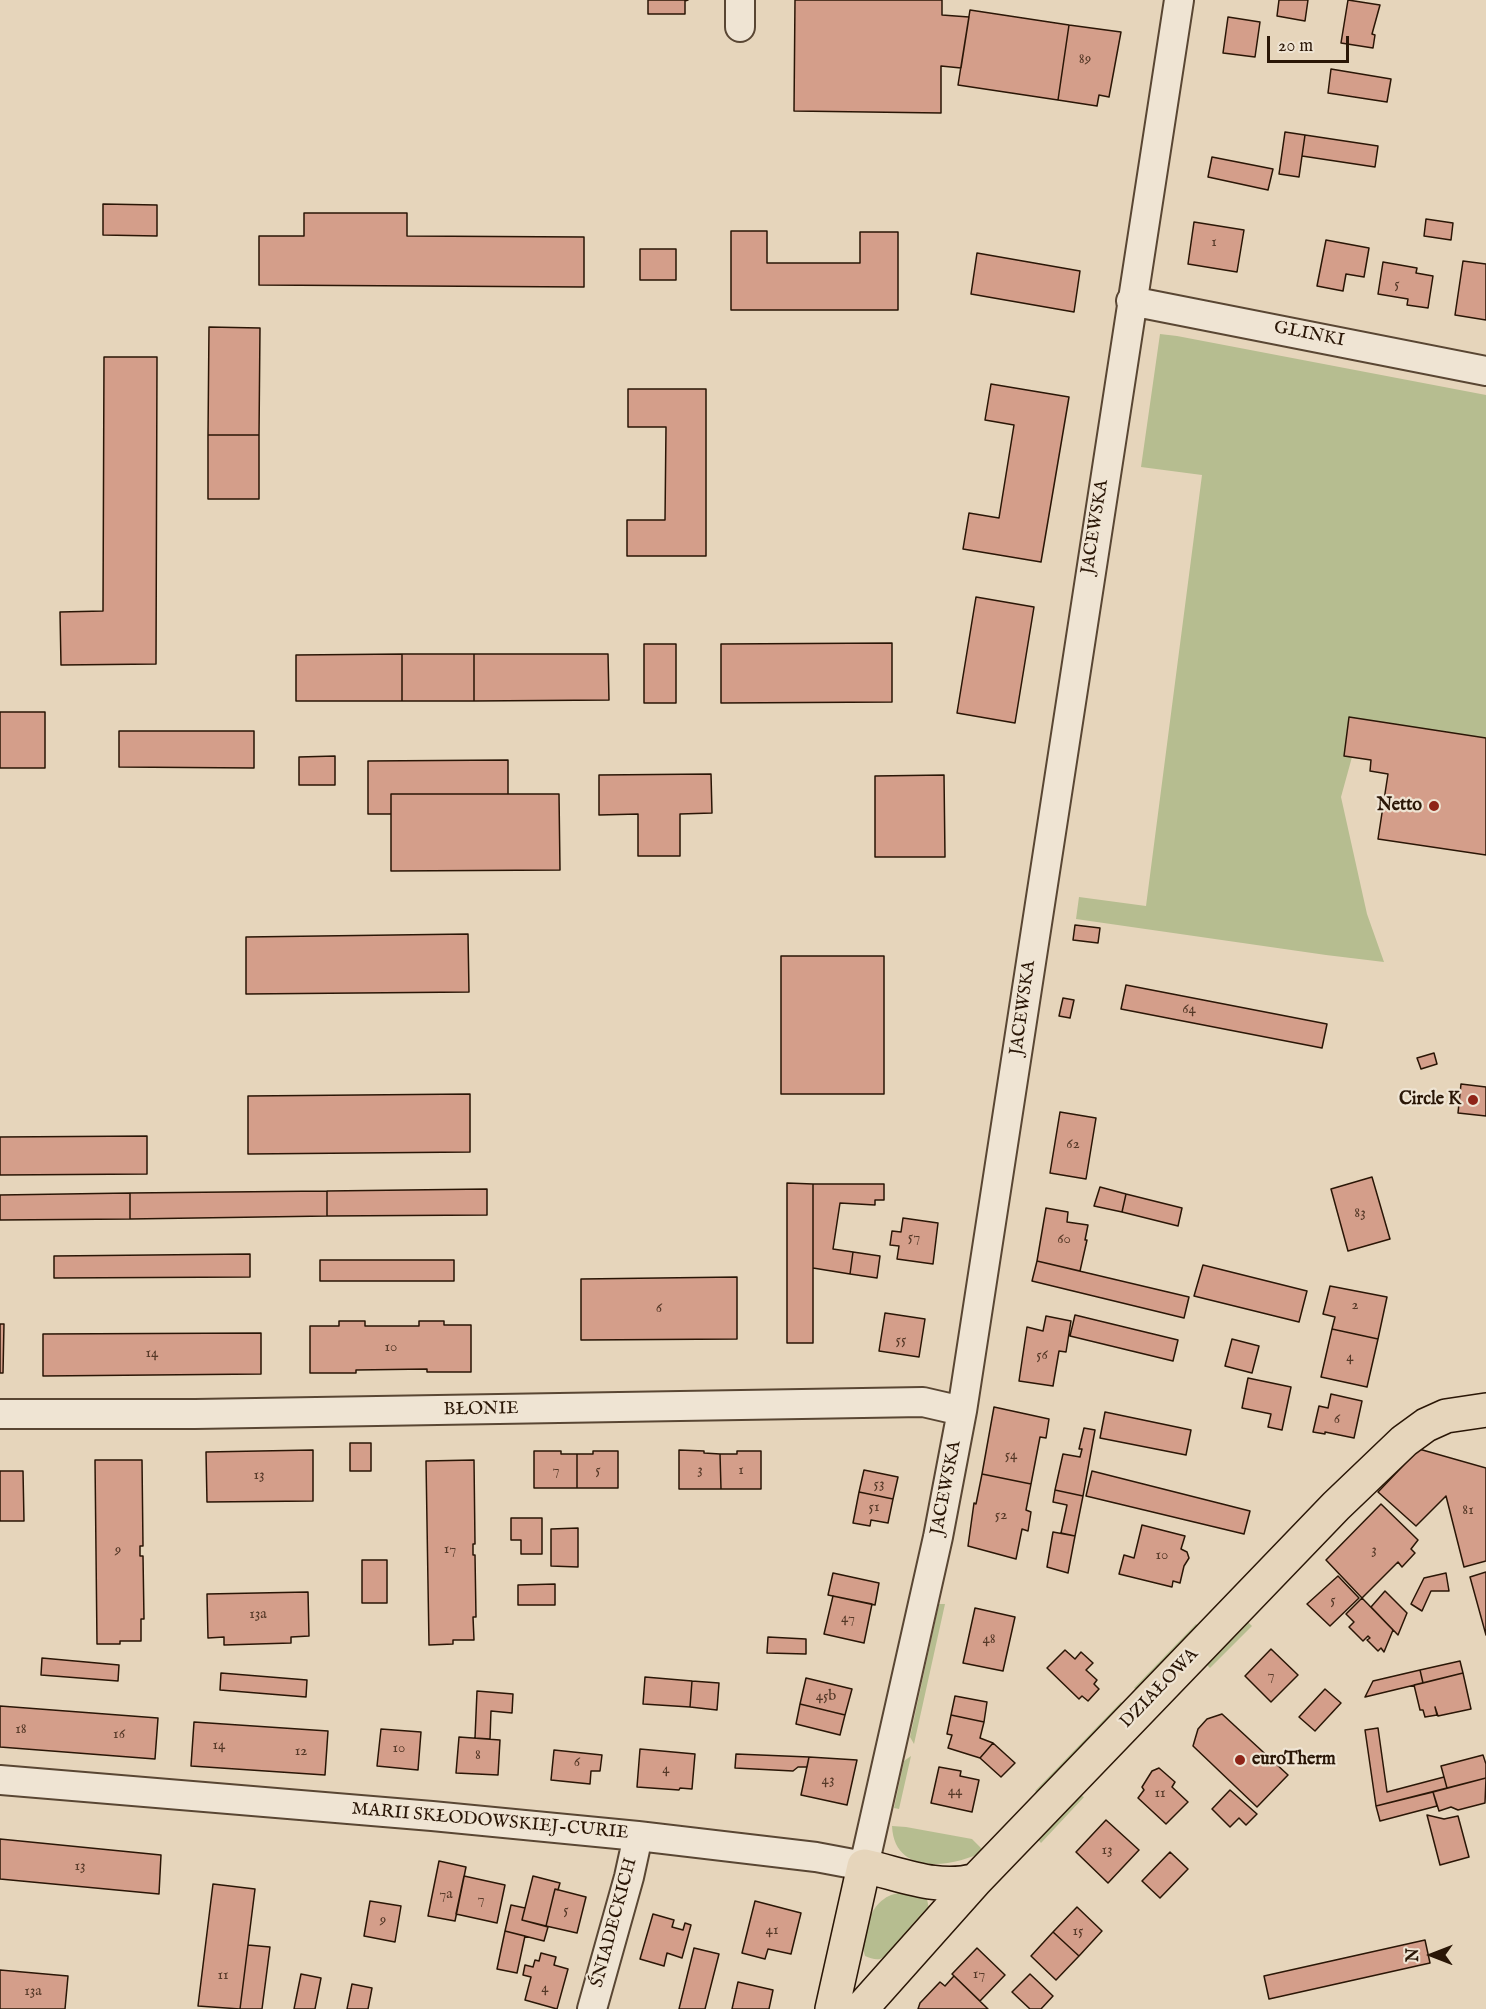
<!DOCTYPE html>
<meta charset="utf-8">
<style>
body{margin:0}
#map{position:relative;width:1486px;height:2009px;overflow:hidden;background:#e6d5bb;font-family:"IM FELL English",serif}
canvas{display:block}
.north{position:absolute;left:1402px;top:1925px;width:60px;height:60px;-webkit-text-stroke:4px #efe4d3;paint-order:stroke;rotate:270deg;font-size:16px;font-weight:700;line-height:24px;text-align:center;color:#2a1606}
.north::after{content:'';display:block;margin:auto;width:21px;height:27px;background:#2a1606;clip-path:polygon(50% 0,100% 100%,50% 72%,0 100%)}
.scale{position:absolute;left:1267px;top:36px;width:82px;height:27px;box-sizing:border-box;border:3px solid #2a1606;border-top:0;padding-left:8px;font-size:18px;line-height:21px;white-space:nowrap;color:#2a1606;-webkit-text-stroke:4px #efe4d3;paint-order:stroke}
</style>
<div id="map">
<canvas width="1486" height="2009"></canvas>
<div class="north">N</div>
<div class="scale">20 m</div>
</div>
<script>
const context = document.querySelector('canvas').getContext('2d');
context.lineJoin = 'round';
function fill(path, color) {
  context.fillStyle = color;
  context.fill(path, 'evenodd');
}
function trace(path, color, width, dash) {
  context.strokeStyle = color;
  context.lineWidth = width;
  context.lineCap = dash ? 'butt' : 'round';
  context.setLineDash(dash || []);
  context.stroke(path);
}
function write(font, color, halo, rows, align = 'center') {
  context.font = font + ' "IM FELL English",serif';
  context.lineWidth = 4.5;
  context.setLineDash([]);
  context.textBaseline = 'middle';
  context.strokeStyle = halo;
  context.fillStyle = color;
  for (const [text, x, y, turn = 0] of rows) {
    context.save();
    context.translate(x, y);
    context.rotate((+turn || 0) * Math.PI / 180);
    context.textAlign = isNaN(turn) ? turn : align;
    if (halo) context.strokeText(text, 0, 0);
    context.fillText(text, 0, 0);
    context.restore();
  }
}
fill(new Path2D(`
 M 1160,334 L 1177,336 L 1486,395 L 1486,738 L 1349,718 L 1344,756 L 1352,757 L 1341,797 L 1367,914 L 1384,962 L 1326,955 L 1076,919 L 1079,897 L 1146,906 L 1202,475 L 1141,467 Z
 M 939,1604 L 945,1604 L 914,1744 L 910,1737 Z
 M 1247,1621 L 1252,1626 L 1210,1668 L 1205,1663 Z
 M 1196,1624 L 1201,1629 L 1140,1693 L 1134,1688 Z
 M 1121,1702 L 1126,1707 L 1040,1795 L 1035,1791 Z
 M 911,1756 L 899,1809 L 894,1808 L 904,1761 Z
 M 1078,1794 L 1084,1797 L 1041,1843 L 1036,1837 Z
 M 892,1826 L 906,1827 L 972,1839 L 984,1851 C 953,1868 894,1876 892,1826 Z
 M 907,1892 L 927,1899 L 929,1909 C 918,1921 892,1954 880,1959 C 875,1960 870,1958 865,1956 C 860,1940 869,1908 884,1899 C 890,1894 899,1893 907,1892 Z`), '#b6bd90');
const building = new Path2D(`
 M 648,0 L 688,0 L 685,1 L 685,14 L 648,14 Z
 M 795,0 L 942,0 L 942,15 L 969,17 L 961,68 L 941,66 L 941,113 L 794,111 Z
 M 1279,0 L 1308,0 L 1305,21 L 1277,16 Z
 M 1348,0 L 1380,5 L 1372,34 L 1375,35 L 1373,48 L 1341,43 Z
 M 970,10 L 1069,25 L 1058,100 L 958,85 Z
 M 1228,17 L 1260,22 L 1255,57 L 1223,53 Z
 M 1069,25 L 1121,32 L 1109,97 L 1099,95 L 1097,106 L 1058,100 Z
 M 1331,69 L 1391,79 L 1387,102 L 1328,93 Z
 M 1285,132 L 1305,135 L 1299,177 L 1279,174 Z
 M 1305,135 L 1378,146 L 1375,167 L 1302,156 Z
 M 1212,157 L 1273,169 L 1268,190 L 1208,177 Z
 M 103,204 L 157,205 L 157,236 L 103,235 Z
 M 304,213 L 407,213 L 407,236 L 584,237 L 584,287 L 259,285 L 259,236 L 304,236 Z
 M 1426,219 L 1453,223 L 1451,240 L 1424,236 Z
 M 1194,222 L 1244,230 L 1237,272 L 1188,264 Z
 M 731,231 L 767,231 L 767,263 L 860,263 L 860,232 L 898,232 L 898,310 L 731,310 Z
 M 1326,240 L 1369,248 L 1364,277 L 1346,274 L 1343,291 L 1317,286 Z
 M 640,249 L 676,249 L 676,280 L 640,280 Z
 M 977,253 L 1080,271 L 1074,312 L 971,294 Z
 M 1463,261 L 1486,264 L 1486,320 L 1455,315 Z
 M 1383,262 L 1417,268 L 1416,273 L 1433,276 L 1428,308 L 1407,305 L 1408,299 L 1378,294 Z
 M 209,327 L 260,328 L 259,435 L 208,435 Z
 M 104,357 L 157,357 L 156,664 L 61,665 L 60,612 L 103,611 Z
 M 991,384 L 1069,397 L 1041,562 L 963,549 L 969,513 L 999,518 L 1014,425 L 985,420 Z
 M 628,389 L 706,389 L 706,556 L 627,556 L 627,520 L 665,520 L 666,427 L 628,427 Z
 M 208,435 L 259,435 L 259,499 L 208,499 Z
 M 976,597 L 1034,607 L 1015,723 L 957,713 Z
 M 892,643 L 892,702 L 721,703 L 721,644 Z
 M 644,644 L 676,644 L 676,703 L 644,703 Z
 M 402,654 L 474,654 L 474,701 L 402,701 Z
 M 402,654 L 402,701 L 296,701 L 296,655 Z
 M 474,654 L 608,654 L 609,700 L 474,701 Z
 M 0,712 L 45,712 L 45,768 L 0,768 Z
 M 1349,717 L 1486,738 L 1486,855 L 1378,839 L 1388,774 L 1370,771 L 1371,760 L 1344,756 Z
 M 119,731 L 254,731 L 254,768 L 119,767 Z
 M 335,756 L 335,785 L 299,785 L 299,757 Z
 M 508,760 L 508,794 L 391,794 L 391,814 L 368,814 L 368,761 Z
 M 711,774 L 712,813 L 680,814 L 680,856 L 638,856 L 638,814 L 599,815 L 599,775 Z
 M 944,775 L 945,857 L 875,857 L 875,776 Z
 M 391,794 L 559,794 L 560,870 L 391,871 Z
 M 1075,925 L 1100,928 L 1098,943 L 1073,940 Z
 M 468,934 L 469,992 L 246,994 L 246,937 Z
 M 781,956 L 884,956 L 884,1094 L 781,1094 Z
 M 1126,985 L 1327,1024 L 1322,1048 L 1121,1009 Z
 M 1063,998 L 1074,1000 L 1070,1018 L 1059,1016 Z
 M 1434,1053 L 1437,1064 L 1421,1069 L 1417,1058 Z
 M 1461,1084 L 1486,1087 L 1486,1116 L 1458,1113 Z
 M 470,1094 L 470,1152 L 248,1154 L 248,1096 Z
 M 1060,1112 L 1096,1118 L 1086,1179 L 1050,1173 Z
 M 147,1136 L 147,1174 L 0,1175 L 0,1137 Z
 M 1372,1177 L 1390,1239 L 1348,1251 L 1331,1189 Z
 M 787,1183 L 813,1184 L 813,1343 L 787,1343 Z
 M 813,1184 L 884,1184 L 884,1200 L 875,1200 L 875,1205 L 840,1203 L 833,1249 L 853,1252 L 850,1274 L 813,1268 Z
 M 1100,1187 L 1126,1194 L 1122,1212 L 1094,1206 Z
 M 487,1189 L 487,1215 L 327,1216 L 327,1191 Z
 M 327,1191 L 327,1216 L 130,1219 L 130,1193 Z
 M 130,1193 L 130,1219 L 0,1220 L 0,1195 Z
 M 1126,1194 L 1182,1208 L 1178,1226 L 1122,1212 Z
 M 1046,1208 L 1068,1212 L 1067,1222 L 1088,1225 L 1085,1240 L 1087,1240 L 1080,1271 L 1037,1261 Z
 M 903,1218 L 938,1223 L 933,1264 L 897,1259 L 899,1246 L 890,1245 L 892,1231 L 901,1232 Z
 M 853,1252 L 880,1256 L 877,1278 L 850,1274 Z
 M 250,1254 L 250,1277 L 54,1278 L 54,1256 Z
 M 320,1260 L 454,1260 L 454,1281 L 320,1281 Z
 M 1037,1261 L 1189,1297 L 1184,1318 L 1032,1281 Z
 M 1203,1265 L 1307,1291 L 1299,1322 L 1194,1296 Z
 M 737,1277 L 737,1339 L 581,1340 L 581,1279 Z
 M 1330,1286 L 1387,1297 L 1378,1339 L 1332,1329 L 1335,1317 L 1323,1314 Z
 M 885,1313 L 925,1319 L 919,1357 L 879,1351 Z
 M 1075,1315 L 1178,1340 L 1173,1361 L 1070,1336 Z
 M 1046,1316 L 1071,1321 L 1066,1352 L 1059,1351 L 1053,1386 L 1019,1381 L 1027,1327 L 1043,1331 Z
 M 339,1321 L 365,1321 L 365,1326 L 419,1326 L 419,1321 L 444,1321 L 444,1325 L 471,1325 L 471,1372 L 427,1372 L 427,1369 L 356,1370 L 356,1373 L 310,1373 L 310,1326 L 339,1326 Z
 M 0,1324 L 4,1324 L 3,1373 L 0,1373 Z
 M 1332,1329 L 1378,1339 L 1367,1387 L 1321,1377 Z
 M 261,1333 L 261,1374 L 43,1376 L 43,1334 Z
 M 1232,1339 L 1259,1346 L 1252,1373 L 1225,1366 Z
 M 1248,1378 L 1291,1387 L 1282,1430 L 1268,1427 L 1271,1414 L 1242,1408 Z
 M 1331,1394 L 1362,1401 L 1354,1438 L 1325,1432 L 1325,1434 L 1313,1432 L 1319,1406 L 1328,1408 Z
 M 994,1407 L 1049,1419 L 1046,1438 L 1040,1437 L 1031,1484 L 982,1474 Z
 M 1105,1412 L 1191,1430 L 1186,1455 L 1100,1438 Z
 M 1084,1428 L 1095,1430 L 1083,1496 L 1055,1490 L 1063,1454 L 1080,1457 L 1082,1449 L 1079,1449 Z
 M 350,1443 L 371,1443 L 371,1471 L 350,1471 Z
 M 1419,1449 L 1486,1468 L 1486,1561 L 1464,1567 L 1446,1496 L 1416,1526 L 1378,1492 Z
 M 313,1450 L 313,1501 L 207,1502 L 206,1452 Z
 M 679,1450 L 704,1451 L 704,1453 L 720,1454 L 721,1489 L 679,1489 Z
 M 534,1451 L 561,1451 L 561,1454 L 577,1454 L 577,1488 L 534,1488 Z
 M 593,1451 L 618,1451 L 618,1488 L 577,1488 L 577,1454 L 593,1454 Z
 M 737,1451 L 761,1451 L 761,1489 L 721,1489 L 720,1454 L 737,1454 Z
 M 95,1460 L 142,1460 L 143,1546 L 140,1546 L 140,1556 L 143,1556 L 144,1619 L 141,1619 L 141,1641 L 120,1641 L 120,1644 L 97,1644 Z
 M 474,1460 L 475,1544 L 473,1544 L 473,1555 L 475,1555 L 476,1617 L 473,1617 L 474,1640 L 453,1640 L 453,1644 L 429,1645 L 426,1461 Z
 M 864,1470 L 898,1477 L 893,1499 L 859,1492 Z
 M 0,1471 L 23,1471 L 24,1521 L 0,1521 Z
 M 1092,1471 L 1250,1511 L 1244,1534 L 1086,1496 Z
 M 982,1474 L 1031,1484 L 1026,1510 L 1031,1512 L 1028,1531 L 1022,1529 L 1016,1559 L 968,1546 L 974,1503 L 976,1504 Z
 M 1055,1490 L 1083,1496 L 1075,1536 L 1061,1533 L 1067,1505 L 1053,1502 Z
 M 859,1492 L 893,1499 L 888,1523 L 871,1520 L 870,1526 L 853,1523 Z
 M 1381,1504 L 1418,1540 L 1411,1549 L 1415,1553 L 1402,1567 L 1398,1562 L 1362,1598 L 1326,1560 Z
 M 511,1518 L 542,1518 L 542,1554 L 521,1554 L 521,1540 L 511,1540 Z
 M 1142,1525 L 1185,1536 L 1181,1549 L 1187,1552 L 1189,1558 L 1184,1566 L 1180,1583 L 1173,1581 L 1172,1587 L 1119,1574 L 1124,1555 L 1134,1558 Z
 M 578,1528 L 578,1567 L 551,1566 L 551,1529 Z
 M 1053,1532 L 1075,1536 L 1068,1573 L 1047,1567 Z
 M 362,1560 L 387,1560 L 387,1603 L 362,1603 Z
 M 1486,1572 L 1486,1635 L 1470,1577 Z
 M 833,1573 L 879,1583 L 875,1605 L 828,1595 Z
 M 1446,1573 L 1449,1591 L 1431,1591 L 1422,1611 L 1411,1604 L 1424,1578 Z
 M 1338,1576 L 1359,1598 L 1330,1626 L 1307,1604 Z
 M 555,1584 L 555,1605 L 518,1605 L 518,1585 Z
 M 1385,1591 L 1407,1613 L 1398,1635 L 1371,1607 Z
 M 308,1592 L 309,1636 L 291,1637 L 291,1643 L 224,1645 L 224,1637 L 208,1638 L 207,1594 Z
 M 833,1596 L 872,1604 L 864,1643 L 824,1634 Z
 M 1362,1598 L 1393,1630 L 1384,1652 L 1381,1648 L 1378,1651 L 1367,1640 L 1370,1638 L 1368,1636 L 1363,1641 L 1349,1627 L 1354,1622 L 1346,1614 Z
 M 975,1608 L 1015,1617 L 1003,1671 L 963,1663 Z
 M 768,1637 L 806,1639 L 806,1654 L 767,1653 Z
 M 1271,1649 L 1298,1675 L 1271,1702 L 1245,1676 Z
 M 1065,1650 L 1075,1659 L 1081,1652 L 1093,1663 L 1086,1670 L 1097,1680 L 1094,1684 L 1099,1689 L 1088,1701 L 1082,1696 L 1079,1699 L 1047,1668 Z
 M 42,1658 L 119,1665 L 118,1681 L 41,1675 Z
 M 1460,1661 L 1463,1673 L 1423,1683 L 1420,1670 Z
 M 1420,1670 L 1423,1683 L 1365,1697 L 1373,1681 Z
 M 221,1673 L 307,1680 L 306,1697 L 220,1690 Z
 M 1463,1673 L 1471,1709 L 1438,1716 L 1435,1707 L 1437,1715 L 1425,1717 L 1423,1710 L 1420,1710 L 1414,1685 Z
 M 645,1677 L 692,1681 L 690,1707 L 643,1704 Z
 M 806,1678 L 852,1689 L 845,1715 L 800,1704 Z
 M 692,1681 L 719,1683 L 717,1710 L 690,1707 Z
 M 1325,1689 L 1341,1703 L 1315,1731 L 1299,1717 Z
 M 477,1691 L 513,1694 L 512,1713 L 491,1711 L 490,1739 L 475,1738 Z
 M 955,1696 L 987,1702 L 984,1722 L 951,1715 Z
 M 800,1704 L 845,1715 L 840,1735 L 796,1724 Z
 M 0,1706 L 158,1718 L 155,1759 L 0,1747 Z
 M 1222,1714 L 1288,1775 L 1257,1807 L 1193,1746 L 1198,1729 L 1207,1719 Z
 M 951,1715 L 984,1722 L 980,1738 L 993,1743 L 980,1758 L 948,1748 L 952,1735 L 947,1734 Z
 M 194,1722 L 328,1731 L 325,1775 L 191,1766 Z
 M 1378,1728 L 1387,1792 L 1444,1777 L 1447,1788 L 1376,1806 L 1365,1730 Z
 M 381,1729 L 421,1732 L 418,1770 L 377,1766 Z
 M 459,1737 L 500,1740 L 498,1775 L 456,1773 Z
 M 993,1743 L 1015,1763 L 1001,1777 L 980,1758 Z
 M 640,1749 L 695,1754 L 692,1789 L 680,1788 L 679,1790 L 637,1787 Z
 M 554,1750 L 602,1755 L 600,1771 L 591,1771 L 590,1784 L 551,1780 Z
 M 736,1754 L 809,1757 L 807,1767 L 798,1767 L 793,1771 L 735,1768 Z
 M 1483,1755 L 1486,1764 L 1486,1778 L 1447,1788 L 1441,1766 Z
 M 809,1757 L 857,1760 L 847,1805 L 801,1795 Z
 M 939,1767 L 961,1771 L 960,1776 L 979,1780 L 972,1812 L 931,1803 Z
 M 1159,1768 L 1175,1782 L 1172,1787 L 1188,1802 L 1166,1824 L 1138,1798 L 1144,1790 L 1142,1787 L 1152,1771 Z
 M 1486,1778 L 1485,1803 L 1458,1810 L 1451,1807 L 1439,1811 L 1433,1792 Z
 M 1230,1790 L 1257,1814 L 1246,1825 L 1239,1818 L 1230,1827 L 1212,1809 Z
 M 1433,1792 L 1437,1806 L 1380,1821 L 1376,1806 Z
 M 1427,1815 L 1444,1819 L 1458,1816 L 1469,1857 L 1440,1865 Z
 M 1106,1820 L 1139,1850 L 1108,1883 L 1076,1852 Z
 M 0,1839 L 161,1855 L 159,1894 L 0,1879 Z
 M 1170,1852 L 1188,1869 L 1160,1898 L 1142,1881 Z
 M 439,1861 L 466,1867 L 455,1921 L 428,1916 Z
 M 464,1876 L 505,1885 L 497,1923 L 456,1914 Z
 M 533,1876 L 560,1883 L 558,1890 L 555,1889 L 546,1926 L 522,1920 Z
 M 213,1884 L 255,1889 L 240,2009 L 198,2006 Z
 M 555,1889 L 586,1897 L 577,1933 L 546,1926 Z
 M 370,1901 L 401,1906 L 395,1942 L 364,1936 Z
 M 755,1901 L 801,1913 L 791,1954 L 768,1949 L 765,1959 L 742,1953 Z
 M 511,1905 L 525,1908 L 522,1920 L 548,1927 L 544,1941 L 505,1931 Z
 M 1077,1907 L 1102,1931 L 1079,1956 L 1053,1932 Z
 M 653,1914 L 674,1920 L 672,1927 L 683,1930 L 685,1923 L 691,1925 L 682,1958 L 667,1953 L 664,1966 L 640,1959 Z
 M 505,1931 L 525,1936 L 517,1973 L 497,1969 Z
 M 1053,1932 L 1079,1956 L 1056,1980 L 1031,1956 Z
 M 1425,1940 L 1430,1963 L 1269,1999 L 1264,1976 Z
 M 248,1945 L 270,1947 L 262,2009 L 240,2009 Z
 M 694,1948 L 719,1954 L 705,2009 L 679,2009 Z
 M 977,1948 L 1005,1975 L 980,2001 L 952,1974 Z
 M 541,1953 L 556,1957 L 554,1965 L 568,1969 L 557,2009 L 525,2000 L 531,1977 L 523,1975 L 525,1965 L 533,1967 L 535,1960 L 539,1961 Z
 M 0,1970 L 68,1976 L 65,2009 L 0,2009 Z
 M 301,1974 L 321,1978 L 315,2009 L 294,2009 Z
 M 1030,1974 L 1053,1996 L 1041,2009 L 1030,2009 L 1012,1992 Z
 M 954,1976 L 988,2009 L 918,2009 L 920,2003 L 940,1982 L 945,1986 Z
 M 738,1982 L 773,1990 L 769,2009 L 732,2009 Z
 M 352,1984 L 372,1988 L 368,2009 L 347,2009 Z`);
fill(building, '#d49e8a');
trace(building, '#2a1606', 1.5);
const minor = new Path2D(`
 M 740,27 L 740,0
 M 1131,301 L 1486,371
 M 0,1414 L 195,1414 L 923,1402 L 962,1411
 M 0,1780 L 432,1816 L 638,1836 L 816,1857 L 864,1866 L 938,1537 L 962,1411 L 1179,0
 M 592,2009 L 629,1877 L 638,1836`);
const major = new Path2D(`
 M 832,2009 L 864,1866 C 901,1874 938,1891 976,1880
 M 861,2009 L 976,1880 L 1336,1506 L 1404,1441 L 1426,1425 L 1446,1416 L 1486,1410`);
trace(minor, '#594633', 32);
trace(major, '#2a1606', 36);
trace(minor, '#efe4d3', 28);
trace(major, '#e6d5bb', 33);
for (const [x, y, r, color] of [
 [1434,806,6,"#8f2418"],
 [1473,1100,6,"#8f2418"],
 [1240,1760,6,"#8f2418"]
]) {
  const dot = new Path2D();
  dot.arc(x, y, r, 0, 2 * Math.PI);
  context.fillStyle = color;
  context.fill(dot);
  trace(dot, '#efe4d3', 2);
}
write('15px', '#543827', null, [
 ["89",1085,60],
 ["1",1214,243],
 ["5",1397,285],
 ["64",1189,1010],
 ["62",1073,1145],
 ["83",1360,1214],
 ["57",914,1238],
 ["60",1064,1240],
 ["2",1355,1306],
 ["6",659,1309],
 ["55",901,1341],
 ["10",391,1348],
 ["14",152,1354],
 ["56",1042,1356],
 ["4",1350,1358],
 ["6",1337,1420],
 ["54",1011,1456],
 ["7",556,1471],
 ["5",598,1471],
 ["3",700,1471],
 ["1",741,1471],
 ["13",259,1476],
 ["53",879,1485],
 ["51",874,1508],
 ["81",1468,1511],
 ["52",1001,1516],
 ["17",450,1550],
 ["9",118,1551],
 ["3",1374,1551],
 ["10",1162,1556],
 ["5",1333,1601],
 ["13a",258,1615],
 ["47",848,1619],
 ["48",989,1640],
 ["7",1271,1676],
 ["45b",826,1697],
 ["18",21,1730],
 ["16",119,1735],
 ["14",219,1746],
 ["10",399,1749],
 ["12",301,1752],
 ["8",478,1756],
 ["6",577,1763],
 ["4",666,1770],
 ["43",828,1781],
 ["44",955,1792],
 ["11",1160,1794],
 ["13",1107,1851],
 ["13",80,1867],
 ["7a",446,1895],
 ["7",481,1900],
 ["5",566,1911],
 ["9",383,1921],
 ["41",772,1931],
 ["15",1078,1932],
 ["17",979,1975],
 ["11",223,1976],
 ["4",545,1989],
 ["13a",33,1992]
]);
write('18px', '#2a1606', '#efe4d3', [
 ["GLINKI",1309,335,11],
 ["JACEWSKA",1096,527,-81],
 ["JACEWSKA",1024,1008,-82],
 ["BŁONIE",481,1410,-1],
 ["JACEWSKA",947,1488,-79],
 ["DZIAŁOWA",1160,1689,-46],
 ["MARII SKŁODOWSKIEJ-CURIE",490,1822,5],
 ["ŚNIADECKICH",615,1923,-75]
]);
write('bold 18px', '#2a1606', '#efe4d3', [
 ["Netto",1422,806],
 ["Circle K",1461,1100],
 ["euroTherm",1252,1760,"left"]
], 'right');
</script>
